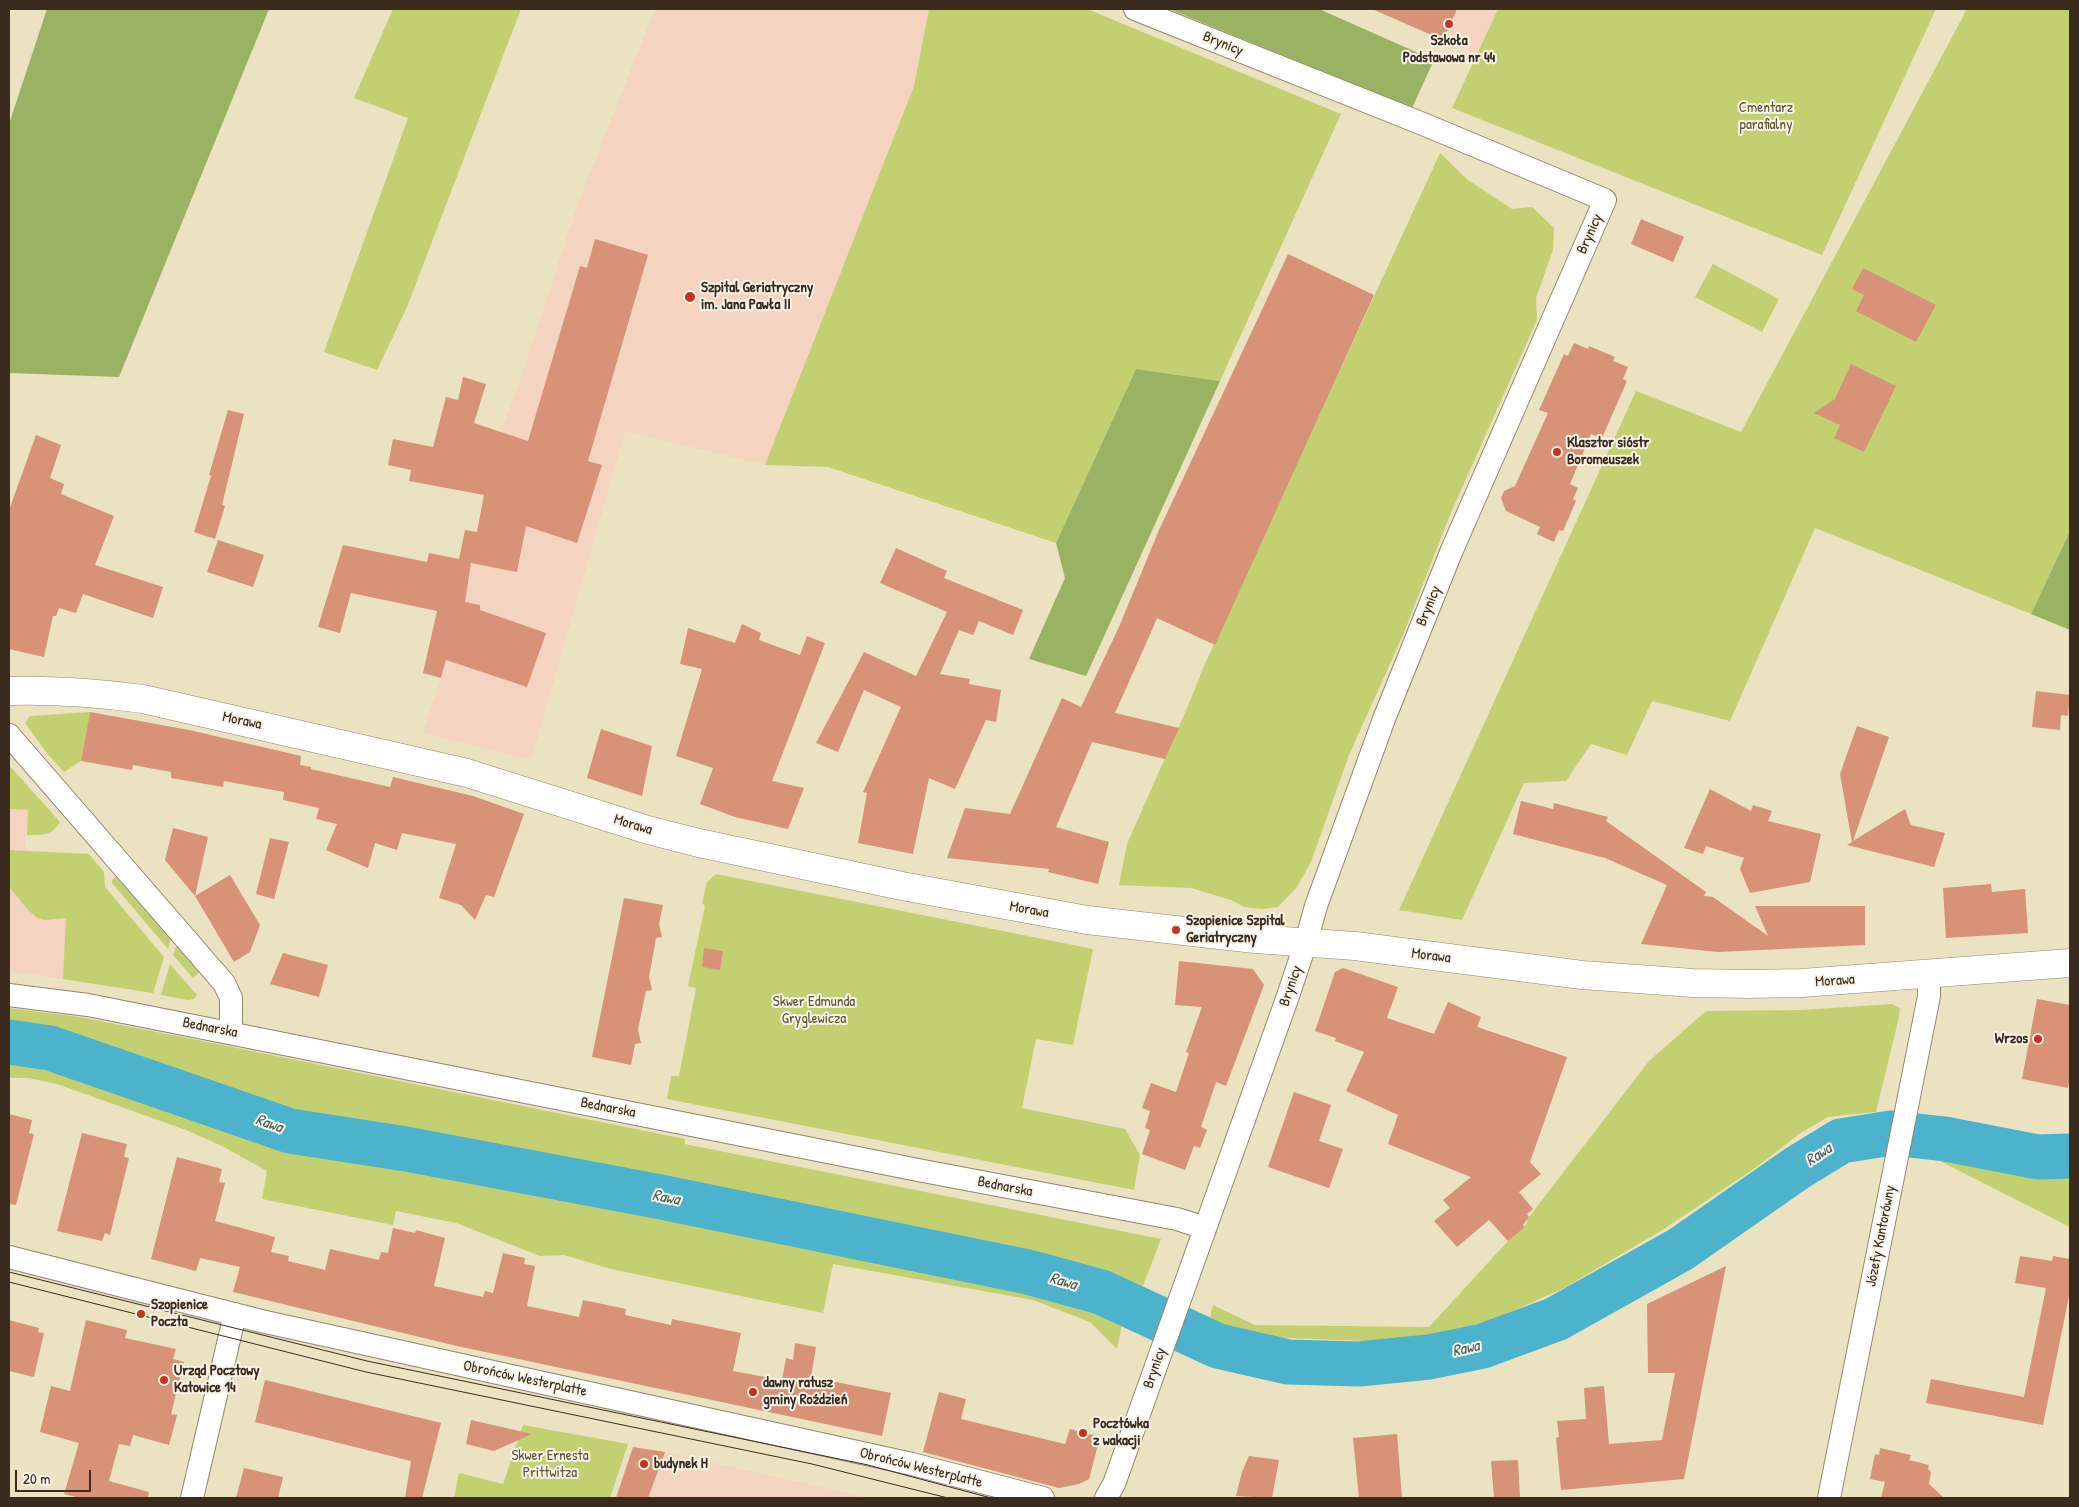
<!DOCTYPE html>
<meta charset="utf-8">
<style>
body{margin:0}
#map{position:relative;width:2079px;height:1507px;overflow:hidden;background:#eae2c0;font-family:"Patrick Hand",sans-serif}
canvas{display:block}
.frame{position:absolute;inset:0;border:10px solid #3b2a1e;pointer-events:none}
.scale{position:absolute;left:15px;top:1470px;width:76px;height:22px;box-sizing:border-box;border:2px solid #3b2a1e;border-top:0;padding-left:6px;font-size:15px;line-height:18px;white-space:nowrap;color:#3b2a1e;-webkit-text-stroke:4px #f7f3e8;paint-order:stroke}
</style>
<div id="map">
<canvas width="2079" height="1507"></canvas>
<div class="frame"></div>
<div class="scale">20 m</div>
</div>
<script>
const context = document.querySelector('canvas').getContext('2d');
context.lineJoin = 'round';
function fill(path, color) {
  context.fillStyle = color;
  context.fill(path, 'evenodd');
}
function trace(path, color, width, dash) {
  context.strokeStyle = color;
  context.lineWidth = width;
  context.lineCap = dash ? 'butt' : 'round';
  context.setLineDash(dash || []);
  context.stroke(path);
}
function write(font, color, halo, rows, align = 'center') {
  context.font = font + ' "Patrick Hand",sans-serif';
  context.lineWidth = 4;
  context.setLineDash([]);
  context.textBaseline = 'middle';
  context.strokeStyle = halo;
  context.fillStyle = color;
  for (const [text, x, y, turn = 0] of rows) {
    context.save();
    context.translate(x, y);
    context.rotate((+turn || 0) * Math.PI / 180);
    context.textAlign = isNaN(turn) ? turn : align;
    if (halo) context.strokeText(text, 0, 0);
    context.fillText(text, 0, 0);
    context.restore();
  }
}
fill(new Path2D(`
 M 655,9 L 929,9 L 914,86 L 765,465 L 625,431 L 531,760 L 423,733 L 449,654 L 454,655 L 486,485 L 496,444 L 516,393 L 579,201 Z
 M 1373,9 L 1498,9 L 1477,54 Z
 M 9,809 L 28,810 L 25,852 L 147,992 L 9,971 Z
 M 633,1447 L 665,1452 L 869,1498 L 616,1498 Z`), '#f4d3c0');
fill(new Path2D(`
 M 393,9 L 521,9 L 407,307 L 377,370 L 324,352 L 408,118 L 354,98 Z
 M 929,9 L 1087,9 L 1341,114 L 1220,381 L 1136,369 L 1056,543 L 828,467 L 765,465 L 914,86 Z
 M 1498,9 L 1936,9 L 1822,255 L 1452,108 Z
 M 1967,9 L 2070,9 L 2070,531 L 2031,614 L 1815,528 L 1730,721 L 1652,701 L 1627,755 L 1591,744 L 1566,781 L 1524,783 L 1462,920 L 1399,910 L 1636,391 L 1741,432 Z
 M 1440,153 L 1468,180 L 1512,209 L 1532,207 L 1554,228 L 1553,250 L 1536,298 L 1537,320 L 1450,515 L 1403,635 L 1349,755 L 1311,862 L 1297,887 L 1278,907 L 1262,909 L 1244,907 L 1231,900 L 1191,888 L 1119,885 L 1127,844 L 1188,706 L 1204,666 Z
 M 1713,264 L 1779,299 L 1762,332 L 1695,297 Z
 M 90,712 L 81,761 L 64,772 L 46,752 L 25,723 L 30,716 Z
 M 9,765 L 60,822 C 52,836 42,835 27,835 L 28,810 L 9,809 Z
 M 9,850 L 89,854 L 104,872 L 105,887 L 164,957 L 153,993 L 63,979 L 66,918 L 45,920 L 38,918 L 29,911 L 9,887 Z
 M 716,874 L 1093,949 L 1073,1045 L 1036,1039 L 1022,1108 L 1125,1129 L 1140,1155 L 1134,1190 L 667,1099 L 671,1076 L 679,1076 L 696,988 L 688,986 L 705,906 L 702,903 L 707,882 Z
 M 118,875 L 171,938 L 168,949 L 112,883 L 112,880 Z
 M 177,944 L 200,972 L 193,978 L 173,955 Z
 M 170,964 L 197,995 L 194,999 L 187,1000 L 161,995 Z
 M 1892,1004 L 1900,1008 L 1899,1017 L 1876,1112 L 1828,1117 L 1799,1134 L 1758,1166 L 1664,1229 L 1564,1288 L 1491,1321 L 1434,1336 L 1366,1341 L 1259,1337 L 1209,1322 L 1213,1305 L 1255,1325 L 1429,1327 L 1508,1241 L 1525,1227 L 1529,1217 L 1649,1061 L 1706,1011 L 1802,1010 Z
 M 9,1008 L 79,1017 L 188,1038 L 685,1139 L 685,1144 L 1161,1239 L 1141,1291 L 1090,1268 L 970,1241 L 465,1141 L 289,1114 L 251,1103 L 137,1060 L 63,1035 L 9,1023 Z
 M 9,1053 L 39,1056 L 264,1138 L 627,1203 L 1031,1287 L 1075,1300 L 1122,1324 L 1117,1349 L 1090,1322 L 1033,1300 L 833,1264 L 823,1313 L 611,1269 L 564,1255 L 540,1256 L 456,1223 L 396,1211 L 393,1225 L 262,1199 L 267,1171 L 222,1146 L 186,1130 L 57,1084 L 28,1078 L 9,1078 Z
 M 1945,1117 L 2051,1140 L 2070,1137 L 2070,1227 L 1936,1159 Z
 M 523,1425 L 628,1444 L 610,1498 L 454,1498 L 459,1473 L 503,1484 Z`), '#c3d072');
fill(new Path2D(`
 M 47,9 L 269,9 L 119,377 L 9,373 L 9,124 Z
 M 1169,9 L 1319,9 L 1434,60 L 1412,108 Z
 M 1136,369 L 1220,381 L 1086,676 L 1029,659 L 1065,578 L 1056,543 Z
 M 2070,531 L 2070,630 L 2031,614 Z`), '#9ab264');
trace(new Path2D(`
 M 9,1042 L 50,1048 L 290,1131 L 406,1149 L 661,1197 L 1028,1272 L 1101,1292 L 1218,1346 L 1288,1362 L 1359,1364 L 1429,1357 L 1483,1346 L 1556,1319 L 1681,1249 L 1797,1168 L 1841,1141 L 1891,1133 L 1945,1139 L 2038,1157 L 2070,1156`), '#4db2cc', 45);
fill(new Path2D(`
 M 1372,9 L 1457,9 L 1443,40 Z
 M 1641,219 L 1684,237 L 1673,262 L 1631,244 Z
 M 595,239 L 648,255 L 588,461 L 602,465 L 577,543 L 526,526 L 517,572 L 471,563 L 465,602 L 480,605 L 480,610 L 546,633 L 527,687 L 446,660 L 441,678 L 423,673 L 437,611 L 351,593 L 340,633 L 318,627 L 343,545 L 427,562 L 429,553 L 459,559 L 465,530 L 477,532 L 484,495 L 409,481 L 411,470 L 388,465 L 393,439 L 433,447 L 446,397 L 458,400 L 463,377 L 486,384 L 474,423 L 528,441 L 580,266 L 587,268 Z
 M 1288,254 L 1374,295 L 1215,645 L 1157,618 L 1148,639 L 1115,713 L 1179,728 L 1165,759 L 1092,742 L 1056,827 L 1109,842 L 1098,884 L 1048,872 L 1049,869 L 947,858 L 965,808 L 1010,814 L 1062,698 L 1081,707 L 1119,627 L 1159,530 Z
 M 1863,268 L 1936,305 L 1916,342 L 1856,311 L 1864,295 L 1852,289 Z
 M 1574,343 L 1588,349 L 1589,346 L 1615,357 L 1613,361 L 1628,367 L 1623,379 L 1627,381 L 1602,438 L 1591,434 L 1570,484 L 1578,488 L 1573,499 L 1576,501 L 1563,531 L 1559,530 L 1554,542 L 1537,534 L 1540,527 L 1506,511 L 1501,498 L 1504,491 L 1515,486 L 1548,413 L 1539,410 L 1564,354 L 1568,356 Z
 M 1851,364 L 1896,386 L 1864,452 L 1834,438 L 1840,425 L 1814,413 L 1835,399 Z
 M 228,410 L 244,414 L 222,505 L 225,506 L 215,539 L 194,532 L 211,476 L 209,475 Z
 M 36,435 L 61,445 L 50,478 L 64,484 L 61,494 L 114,516 L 95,565 L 163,587 L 153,618 L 83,594 L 76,613 L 59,608 L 56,616 L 53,616 L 44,657 L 9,649 L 9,510 Z
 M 218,540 L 264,555 L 253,587 L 207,572 Z
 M 896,548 L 947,571 L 944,578 L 1023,610 L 1013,635 L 979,621 L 973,635 L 959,630 L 940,674 L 970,679 L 969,684 L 1001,690 L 996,722 L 986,720 L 955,789 L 929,778 L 913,854 L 858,843 L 867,793 L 863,792 L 901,707 L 864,690 L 838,752 L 816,743 L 864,652 L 916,676 L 947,612 L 880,583 Z
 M 742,624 L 761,633 L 759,640 L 800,655 L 807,636 L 825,643 L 772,781 L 804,788 L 788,829 L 735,817 L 700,804 L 713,768 L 676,756 L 702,669 L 680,664 L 688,628 L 735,643 Z
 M 2036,691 L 2070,695 L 2068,716 L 2061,715 L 2060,730 L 2032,727 Z
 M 90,712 L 189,730 L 301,756 L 300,765 L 311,767 L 311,769 L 390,787 L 393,777 L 473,796 L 524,814 L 494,897 L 486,895 L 475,920 L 461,905 L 439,898 L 456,844 L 402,833 L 397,850 L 375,843 L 368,868 L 326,850 L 337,824 L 316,819 L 319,808 L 283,800 L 284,792 L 224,781 L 223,787 L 171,778 L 171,772 L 133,765 L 132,770 L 81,761 Z
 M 1857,726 L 1889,737 L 1853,841 L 1905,809 L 1911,825 L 1945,833 L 1934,867 L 1847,845 L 1852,842 L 1840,774 Z
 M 601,729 L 652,746 L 642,796 L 587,778 Z
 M 1710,789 L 1751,811 L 1753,805 L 1772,811 L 1768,821 L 1821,834 L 1810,882 L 1750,893 L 1740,869 L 1744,858 L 1706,846 L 1703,854 L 1684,848 Z
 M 1521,801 L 1553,809 L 1554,803 L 1608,817 L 1606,821 L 1706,892 L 1704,896 L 1713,897 L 1768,936 L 1755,906 L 1865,906 L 1865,945 L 1718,952 L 1641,944 L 1667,885 L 1605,858 L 1513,834 Z
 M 173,828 L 208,837 L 195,896 L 165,860 Z
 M 270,838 L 289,842 L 274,899 L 256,894 Z
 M 230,875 L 260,925 L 250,952 L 234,962 L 195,896 Z
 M 1991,884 L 1992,892 L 2025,889 L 2028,933 L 1946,938 L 1943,888 Z
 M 624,898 L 663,905 L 659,924 L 662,937 L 656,938 L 649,977 L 652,990 L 646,991 L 638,1029 L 641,1043 L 635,1044 L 631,1065 L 592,1057 Z
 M 704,948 L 723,951 L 720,970 L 702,967 Z
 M 283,953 L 328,965 L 319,997 L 270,984 Z
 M 1179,961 L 1253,969 L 1264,985 L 1226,1086 L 1216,1082 L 1201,1127 L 1207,1130 L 1200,1148 L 1194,1146 L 1185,1170 L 1142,1154 L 1150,1130 L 1145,1128 L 1150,1111 L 1142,1108 L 1151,1083 L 1176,1092 L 1189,1053 L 1186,1052 L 1202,1007 L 1175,1005 Z
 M 1343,968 L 1398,987 L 1387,1018 L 1434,1034 L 1448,1002 L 1481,1017 L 1477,1027 L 1567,1057 L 1530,1162 L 1541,1174 L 1519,1192 L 1533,1209 L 1527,1214 L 1529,1217 L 1523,1225 L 1525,1227 L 1508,1241 L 1489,1220 L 1457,1247 L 1434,1221 L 1450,1208 L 1443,1200 L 1471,1177 L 1388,1144 L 1398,1115 L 1346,1091 L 1364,1052 L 1335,1041 L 1336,1038 L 1315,1031 L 1335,972 Z
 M 2037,999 L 2070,1005 L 2070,1076 L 2068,1088 L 2022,1079 Z
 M 1294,1092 L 1331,1105 L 1319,1141 L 1343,1149 L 1329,1188 L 1268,1167 Z
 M 9,1114 L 32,1120 L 29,1133 L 34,1134 L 16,1205 L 9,1204 Z
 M 82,1133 L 127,1144 L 124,1157 L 129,1158 L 110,1235 L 105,1233 L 102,1241 L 57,1231 Z
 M 177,1157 L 222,1169 L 219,1182 L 225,1183 L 215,1221 L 275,1237 L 271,1252 L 289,1256 L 288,1261 L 325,1270 L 330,1249 L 379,1260 L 381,1252 L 388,1253 L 393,1228 L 415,1233 L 416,1230 L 445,1238 L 434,1286 L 483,1297 L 485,1291 L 493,1293 L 503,1253 L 525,1258 L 524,1264 L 535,1266 L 527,1306 L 579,1317 L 583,1300 L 626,1309 L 625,1315 L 671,1325 L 672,1319 L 741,1333 L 733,1371 L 782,1380 L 786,1358 L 793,1360 L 795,1343 L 816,1347 L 811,1377 L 891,1393 L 882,1436 L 457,1346 L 233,1292 L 240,1267 L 200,1258 L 196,1271 L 151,1259 Z
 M 2020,1256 L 2052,1261 L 2053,1256 L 2070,1259 L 2070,1291 L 2043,1425 L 1926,1403 L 1931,1379 L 2024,1397 L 2046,1288 L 2015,1283 Z
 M 1726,1266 L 1684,1479 L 1561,1490 L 1556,1438 L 1559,1437 L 1557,1421 L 1586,1419 L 1584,1388 L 1604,1386 L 1609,1444 L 1662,1440 L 1675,1373 L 1648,1373 L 1647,1304 Z
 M 9,1320 L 39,1328 L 38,1332 L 44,1333 L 34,1377 L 9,1371 Z
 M 86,1320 L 127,1330 L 125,1338 L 176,1349 L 173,1359 L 184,1362 L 171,1414 L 177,1415 L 169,1445 L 133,1435 L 130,1446 L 119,1444 L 109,1481 L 149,1492 L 148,1498 L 80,1498 L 64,1494 L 79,1443 L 40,1432 L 51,1386 L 70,1391 Z
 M 265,1380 L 441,1423 L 422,1498 L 405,1498 L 411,1461 L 255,1422 Z
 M 939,1392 L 966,1399 L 961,1419 L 1065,1444 L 1070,1429 L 1100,1437 L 1089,1479 L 1079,1484 L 1059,1488 L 923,1452 Z
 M 471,1420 L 532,1434 L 494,1451 L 466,1444 Z
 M 1397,1434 L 1402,1498 L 1359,1498 L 1353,1438 Z
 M 633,1447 L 665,1452 L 648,1498 L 616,1498 Z
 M 1880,1448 L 1911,1455 L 1909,1460 L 1929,1465 L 1928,1469 L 1931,1472 L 1929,1484 L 1944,1498 L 1881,1498 L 1885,1482 L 1870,1479 L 1875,1454 L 1879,1455 Z
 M 1249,1456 L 1279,1460 L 1272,1498 L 1236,1496 L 1242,1472 Z
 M 1518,1460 L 1520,1498 L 1494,1498 L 1491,1461 Z
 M 244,1468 L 283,1477 L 278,1498 L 236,1498 Z`), '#d89278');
const street = new Path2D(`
 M 9,735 L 224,983 L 231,998 L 231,1033
 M 9,995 L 88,1005 L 918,1170 L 1177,1219 L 1205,1228
 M 9,1257 L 261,1321 L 912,1464 L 1043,1498
 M 192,1498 L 235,1314
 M 1106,1498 L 1114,1484 L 1288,996 L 1306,942 L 1316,906 L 1384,719 L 1452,550 L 1605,200 L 1423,124 L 1135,9
 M 1829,1498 L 1929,996 L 1929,974`);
const secondary = new Path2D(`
 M 9,691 C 54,690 98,693 143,699 L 467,773 L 648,830 L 699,843 L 902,886 L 1087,920 L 1255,939 L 1355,946 L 1582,975 L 1693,983 L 1749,984 L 1802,983 L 2070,963`);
trace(street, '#92866f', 24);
trace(secondary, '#92866f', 29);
trace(street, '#fff', 22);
trace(secondary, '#fff', 28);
trace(new Path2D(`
 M 9,1272 L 367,1361 L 868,1465 L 991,1498
 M 9,1282 L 366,1372 L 812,1464 L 948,1498`), '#3b2a1e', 1);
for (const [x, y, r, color] of [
 [1449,24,5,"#c8321e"],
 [690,297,6,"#c8321e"],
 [1557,452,5,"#c8321e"],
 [1176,930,5,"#c8321e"],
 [2038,1039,5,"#c8321e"],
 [141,1314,5,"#c8321e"],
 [164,1380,5,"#c8321e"],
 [753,1392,5,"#c8321e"],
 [1083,1433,5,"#c8321e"],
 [644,1464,5,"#c8321e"]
]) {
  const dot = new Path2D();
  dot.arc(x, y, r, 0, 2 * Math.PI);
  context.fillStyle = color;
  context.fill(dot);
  trace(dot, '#f7f3e8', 2);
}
write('bold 15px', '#3b2a1e', '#f7f3e8', [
 ["Szkoła",1449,41,"center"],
 ["Podstawowa nr 44",1449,58,"center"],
 ["Szpital Geriatryczny",701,288],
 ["im. Jana Pawła II",701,305],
 ["Klasztor sióstr",1567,443],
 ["Boromeuszek",1567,460],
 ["Szopienice Szpital",1186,921],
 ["Geriatryczny",1186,938],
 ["Wrzos",2028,1039,"right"],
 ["Szopienice",151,1305],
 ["Poczta",151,1322],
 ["Urząd Pocztowy",174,1371],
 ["Katowice 14",174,1388],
 ["dawny ratusz",763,1383],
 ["gminy Roździeń",763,1400],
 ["Pocztówka",1093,1424],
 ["z wakacji",1093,1441],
 ["budynek H",654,1464]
], 'left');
write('15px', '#3b2a1e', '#f7f3e8', [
 ["Brynicy",1223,44,22],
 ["Brynicy",1590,234,-66],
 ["Brynicy",1429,606,-68],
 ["Morawa",242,721,12],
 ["Morawa",633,825,17],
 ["Morawa",1029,910,10],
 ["Morawa",1431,956,7],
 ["Morawa",1835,981,-4],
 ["Brynicy",1291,986,-71],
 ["Bednarska",210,1028,11],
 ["Bednarska",608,1108,11],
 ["Bednarska",1005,1187,11],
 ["Józefy Kantorówny",1881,1236,-79],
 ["Brynicy",1155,1368,-71],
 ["Obrońców Westerplatte",525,1379,12],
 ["Obrońców Westerplatte",921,1468,14]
]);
write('15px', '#5d5433', '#f7f3e8', [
 ["Cmentarz",1766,108],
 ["parafialny",1766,125],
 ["Skwer Edmunda",814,1002],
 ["Gryglewicza",814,1019],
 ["Skwer Ernesta",550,1456],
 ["Prittwitza",550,1473]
]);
write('italic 16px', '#415a5b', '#f7f3e8', [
 ["Rawa",269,1124,19],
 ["Rawa",1819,1155,-34],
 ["Rawa",666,1198,11],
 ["Rawa",1063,1282,16],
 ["Rawa",1466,1349,-13]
]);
</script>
